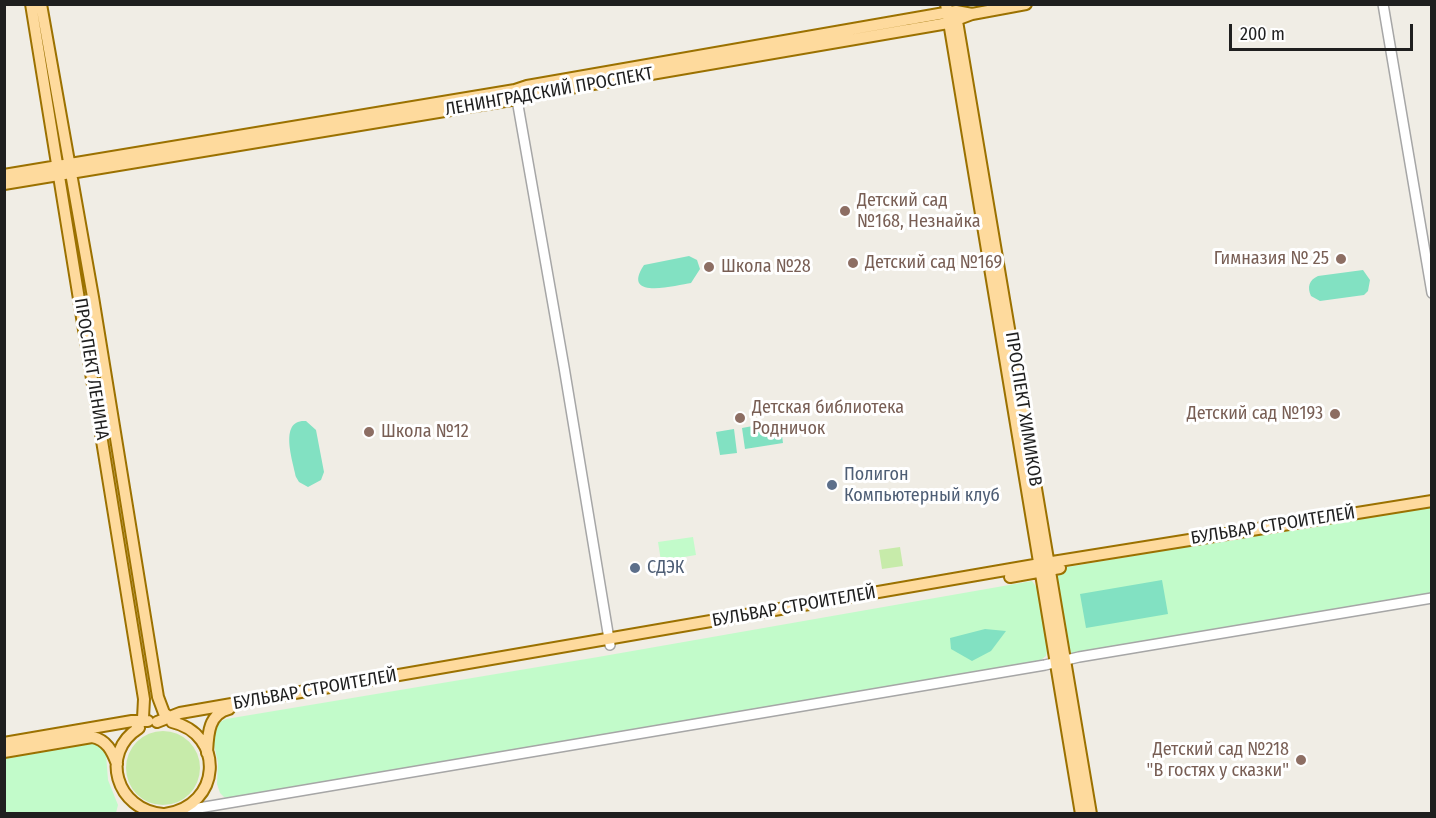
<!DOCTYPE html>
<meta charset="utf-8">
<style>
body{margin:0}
#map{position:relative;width:1436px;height:818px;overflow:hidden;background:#f0ede5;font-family:"Fira Sans Condensed",sans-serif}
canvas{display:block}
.frame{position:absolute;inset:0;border:6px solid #1f1f1f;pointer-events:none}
.scale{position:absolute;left:1229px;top:24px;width:184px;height:27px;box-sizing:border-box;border:3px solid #1f1f1f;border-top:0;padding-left:8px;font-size:18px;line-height:21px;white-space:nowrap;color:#1f1f1f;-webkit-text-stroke:4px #fff;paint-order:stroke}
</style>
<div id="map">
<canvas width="1436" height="818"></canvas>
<div class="frame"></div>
<div class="scale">200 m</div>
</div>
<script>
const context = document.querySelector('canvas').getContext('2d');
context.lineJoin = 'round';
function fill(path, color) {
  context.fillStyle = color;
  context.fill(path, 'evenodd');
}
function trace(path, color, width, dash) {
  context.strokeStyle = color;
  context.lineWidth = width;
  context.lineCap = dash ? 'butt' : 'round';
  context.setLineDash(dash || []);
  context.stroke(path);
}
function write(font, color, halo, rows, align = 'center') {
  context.font = font + ' "Fira Sans Condensed",sans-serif';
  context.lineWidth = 6;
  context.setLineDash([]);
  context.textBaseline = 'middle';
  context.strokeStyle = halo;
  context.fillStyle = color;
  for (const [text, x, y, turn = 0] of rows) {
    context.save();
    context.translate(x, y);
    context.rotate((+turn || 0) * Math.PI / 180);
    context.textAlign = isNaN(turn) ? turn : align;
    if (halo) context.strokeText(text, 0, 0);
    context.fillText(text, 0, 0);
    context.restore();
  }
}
fill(new Path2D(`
 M 900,547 L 903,566 L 882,569 L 879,550 Z
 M126 768a37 37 0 1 1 74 0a37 37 0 1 1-74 0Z`), '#c7ebaa');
fill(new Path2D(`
 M 1431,505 L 1431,598 L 1064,661 L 1050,570 Z
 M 693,537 L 696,555 L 661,561 L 658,542 Z
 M 1032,581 L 1039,591 L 1048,648 L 1046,656 L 1037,663 L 232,799 L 224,797 L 220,793 L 217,784 L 218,763 L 212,735 L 214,725 L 226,719 L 598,657 Z
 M 93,742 L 101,746 L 106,754 L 108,780 L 118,805 L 116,813 L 5,814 L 5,757 Z`), '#c2fbca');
fill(new Path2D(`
 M 689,256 L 697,260 L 700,269 L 691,283 C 677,285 620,301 644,265 Z
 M 1363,270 L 1370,280 L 1368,291 L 1364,295 L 1320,301 L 1311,296 C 1307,287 1309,280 1318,276 Z
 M 306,421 L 316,430 L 324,472 L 321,480 L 308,487 L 299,482 L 296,477 C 293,461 278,419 306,421 Z
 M 780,421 L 783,443 L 745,449 L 742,428 Z
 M 734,429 L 737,453 L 720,455 L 716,432 Z
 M 1162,580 L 1168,614 L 1086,628 L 1080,594 Z
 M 985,629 L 1006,631 L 991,651 L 972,661 L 951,649 L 950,638 Z`), '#82e1c2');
const minor = new Path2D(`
 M 1383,4 L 1432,293
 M 516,94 L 564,367 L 610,645
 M 181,811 L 1045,665 L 1079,657 L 1432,598`);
const major = new Path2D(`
 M 31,4 L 144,699 L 143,718 L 135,731
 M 41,4 L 93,297 L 158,697 L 164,713 L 177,723
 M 946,4 L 1081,814
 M 956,15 L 1091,814
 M 4,175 L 515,90 L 527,86 L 956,11 L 972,14
 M 4,184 L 517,99 L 529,95 L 948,23 L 972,14 L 1026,4
 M 1010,577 L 1060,568
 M 157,722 L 180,713 L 289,694 L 1040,564 L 1432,501
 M 139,728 C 99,753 116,810 163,814
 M 4,743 L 132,721 L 148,721
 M 4,752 L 92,737 C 107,740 112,751 117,764
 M 207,753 C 208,735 208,714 229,709
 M 165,814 C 222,806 225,734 172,722`);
trace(minor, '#a6a6a6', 12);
trace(major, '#9b7100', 14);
trace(minor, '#fff', 9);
trace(major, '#feda9d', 10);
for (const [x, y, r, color] of [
 [845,211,6,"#8d6e63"],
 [1341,259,6,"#8d6e63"],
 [853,263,6,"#8d6e63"],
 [709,267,6,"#8d6e63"],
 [1335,414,6,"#8d6e63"],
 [740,418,6,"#8d6e63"],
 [369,432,6,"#8d6e63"],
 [832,485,6,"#5c6f8a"],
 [635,568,6,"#5c6f8a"],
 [1301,760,6,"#8d6e63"]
]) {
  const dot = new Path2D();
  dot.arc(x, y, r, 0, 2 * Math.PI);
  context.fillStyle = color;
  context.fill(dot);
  trace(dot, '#fff', 2);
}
write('18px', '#1f1f1f', '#fff', [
 ["ЛЕНИНГРАДСКИЙ ПРОСПЕКТ",549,92,-10],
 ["ПРОСПЕКТ ЛЕНИНА",91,369,81],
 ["ПРОСПЕКТ ХИМИКОВ",1023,409,81],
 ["БУЛЬВАР СТРОИТЕЛЕЙ",1273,526,-9],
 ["БУЛЬВАР СТРОИТЕЛЕЙ",794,607,-10],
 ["БУЛЬВАР СТРОИТЕЛЕЙ",315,690,-10]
]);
write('18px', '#785e54', '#fff', [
 ["Детский сад",857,201],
 ["№168, Незнайка",857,222],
 ["Гимназия № 25",1329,259,"right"],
 ["Детский сад №169",865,263],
 ["Школа №28",721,267],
 ["Детская библиотека",752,408],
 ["Родничок",752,429],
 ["Детский сад №193",1323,414,"right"],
 ["Школа №12",381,432],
 ["Детский сад №218",1289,750,"right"],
 ["\"В гостях у сказки\"",1289,771,"right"]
], 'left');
write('18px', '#4e5e75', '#fff', [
 ["Полигон",844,475],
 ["Компьютерный клуб",844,496],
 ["СДЭК",647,568]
], 'left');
</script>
